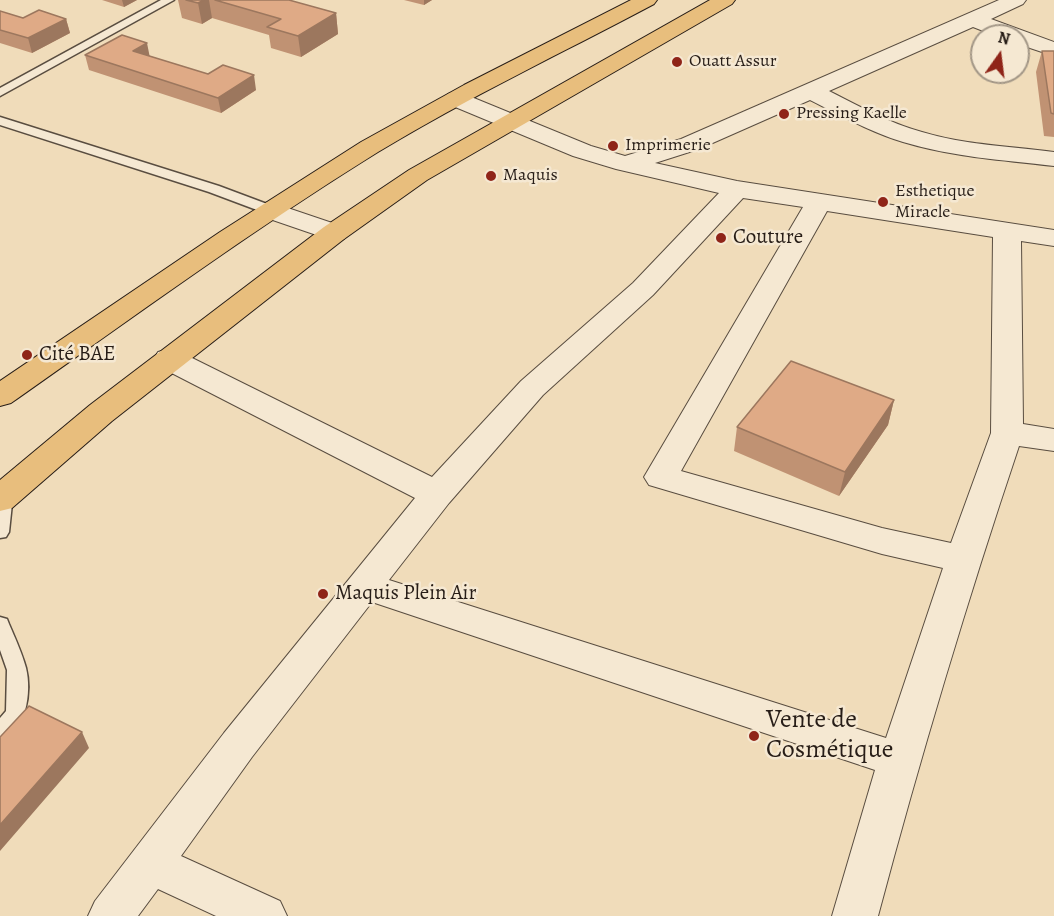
<!DOCTYPE html>
<meta charset="utf-8">
<style>
body{margin:0}
#map{position:relative;width:1054px;height:916px;overflow:hidden;background:#f0dcba;font-family:Alegreya,serif}
canvas{display:block}
.north{position:absolute;left:970px;top:24px;width:60px;height:60px;box-sizing:border-box;background:#f5e8d2;border:2px solid #a39787;border-radius:50%;rotate:14deg;font-size:16px;font-weight:700;line-height:24px;text-align:center;color:#271d17}
.north::after{content:'';display:block;margin:auto;width:21px;height:27px;background:#8f2418;clip-path:polygon(50% 0,100% 100%,50% 72%,0 100%)}
</style>
<div id="map">
<canvas width="1054" height="916"></canvas>
<div class="north">N</div>
</div>
<script>
const context = document.querySelector('canvas').getContext('2d');
context.lineJoin = 'round';
function trace(path, color, width, dash) {
  context.strokeStyle = color;
  context.lineWidth = width;
  context.lineCap = dash ? 'butt' : 'round';
  context.setLineDash(dash || []);
  context.stroke(path);
}
function fill(path, color) {
  context.fillStyle = color;
  context.fill(path, 'evenodd');
}
function write(font, color, halo, rows, align = 'center') {
  context.font = font + ' Alegreya,serif';
  context.lineWidth = 5;
  context.setLineDash([]);
  context.textBaseline = 'middle';
  context.strokeStyle = halo;
  context.fillStyle = color;
  for (const [text, x, y, turn = 0] of rows) {
    context.save();
    context.translate(x, y);
    context.rotate((+turn || 0) * Math.PI / 180);
    context.textAlign = isNaN(turn) ? turn : align;
    if (halo) context.strokeText(text, 0, 0);
    context.fillText(text, 0, 0);
    context.restore();
  }
}
const lane = new Path2D(`
 M 161,0 L 174,0 L 0,96 L 0,88 Z
 M 0,117 L 219,186 L 275,207 L 277,210 L 270,214 L 265,213 L 209,192 L 0,125 Z
 M 5,488 L 11,490 L 13,494 L 9,532 L 6,537 L 0,538 L 0,489 Z
 M 0,617 L 7,619 L 9,624 C 15,638 22,653 26,668 C 32,692 26,733 0,742 L 0,718 L 6,711 L 7,670 L 0,650 Z`);
const street = new Path2D(`
 M 999,0 L 1026,0 L 1023,4 L 991,19 L 1054,42 L 1054,56 L 1018,44 L 1018,36 L 996,36 L 973,27 L 829,91 C 859,106 889,123 922,132 C 964,145 1010,146 1054,152 L 1054,166 C 1003,160 952,157 903,142 C 870,132 840,115 810,100 L 699,149 L 655,163 L 737,181 L 1054,230 L 1054,246 L 1021,241 L 1023,424 L 1054,429 L 1054,451 L 1019,446 C 967,601 920,758 878,916 L 832,916 L 875,770 L 372,602 L 252,757 L 181,856 L 280,901 L 287,916 L 216,916 L 158,889 L 138,916 L 88,916 L 95,901 L 224,733 L 415,498 L 158,366 L 154,359 L 158,352 L 169,349 L 180,352 L 432,477 L 521,381 L 633,283 L 719,193 L 616,169 L 573,156 L 448,104 L 444,99 L 448,94 L 456,92 L 464,94 L 591,146 L 625,156 L 681,139 ZM 743,198 L 803,207 L 644,477 L 649,485 L 882,554 L 943,568 L 886,738 L 389,580 L 449,503 L 543,395 L 653,295 ZM 827,211 L 993,237 L 991,433 L 951,543 L 882,528 L 681,471 Z
 M 270,202 L 344,227 L 347,233 L 344,239 L 334,241 L 261,216 L 257,210 L 261,204 Z`);
const primary = new Path2D(`
 M 631,0 L 657,0 L 654,4 C 562,53 467,98 378,152 C 252,230 132,318 11,403 L 0,406 L 0,381 L 220,232 L 361,142 L 464,85 Z
 M 710,0 L 735,0 L 732,4 L 427,180 L 344,239 L 112,421 L 12,508 L 0,511 L 0,480 L 90,405 L 324,227 L 409,170 Z`);
trace(lane, '#594d40', 3);
trace(street, '#594d40', 2);
trace(primary, '#271d17', 2);
fill(lane, '#f5e8d2');
fill(street, '#f5e8d2');
fill(primary, '#e8be7d');
fill(new Path2D(`
 M 102,0 L 137,0 L 124,7 Z
 M 178,0 L 289,0 L 336,13 L 338,34 L 301,57 L 271,48 L 269,35 L 212,18 L 202,24 L 182,18 Z
 M 404,0 L 432,0 L 424,5 Z
 M 0,11 L 23,18 L 66,19 L 70,33 L 32,53 L 0,43 Z
 M 1042,51 L 1054,51 L 1054,137 L 1044,136 L 1036,72 Z
 M 85,55 L 150,56 L 256,90 L 221,113 L 89,70 Z
 M 894,400 L 888,425 L 839,496 L 734,451 L 737,427 Z`), '#c09273');
fill(new Path2D(`
 M 122,0 L 137,0 L 124,7 Z
 M 204,0 L 209,0 L 212,18 L 202,24 L 198,3 Z
 M 424,0 L 432,0 L 424,5 Z
 M 336,13 L 338,34 L 301,57 L 298,36 Z
 M 66,19 L 70,33 L 32,53 L 28,38 Z
 M 147,43 L 150,58 L 133,51 Z
 M 254,75 L 256,90 L 221,113 L 218,98 Z
 M 894,400 L 888,425 L 839,496 L 845,472 Z
 M 82,732 L 89,748 L 0,851 L 0,825 Z`), '#9c775e');
const building = new Path2D(`
 M 186,0 L 204,0 L 198,3 Z
 M 215,0 L 289,0 L 336,13 L 298,36 L 267,27 L 281,19 Z
 M 39,10 L 66,19 L 28,38 L 0,30 L 0,11 L 23,18 Z
 M 122,35 L 147,43 L 133,51 L 208,74 L 223,65 L 254,75 L 218,98 L 85,55 Z
 M 1042,51 L 1054,51 L 1054,114 L 1051,113 Z
 M 791,361 L 894,400 L 845,472 L 737,427 Z
 M 29,706 L 82,732 L 0,825 L 0,737 Z`);
fill(building, '#dfaa86');
trace(building, '#9c775e', 1.5);
for (const [x, y, r, color] of [
 [677,62,6,"#8f2418"],
 [784,114,6,"#8f2418"],
 [613,146,6,"#8f2418"],
 [491,176,6,"#8f2418"],
 [883,202,6,"#8f2418"],
 [721,238,6,"#8f2418"],
 [27,355,6,"#8f2418"],
 [323,594,6,"#8f2418"],
 [754,736,6,"#8f2418"]
]) {
  const dot = new Path2D();
  dot.arc(x, y, r, 0, 2 * Math.PI);
  context.fillStyle = color;
  context.fill(dot);
  trace(dot, '#f5e8d2', 2);
}
write('18px', '#271d17', '#f5e8d2', [
 ["Ouatt Assur",689,62],
 ["Pressing Kaelle",796,114],
 ["Imprimerie",625,146],
 ["Maquis",503,176],
 ["Esthetique",895,192],
 ["Miracle",895,213]
], 'left');
write('21px', '#271d17', '#f5e8d2', [
 ["Couture",733,238],
 ["Cité BAE",39,355],
 ["Maquis Plein Air",335,594]
], 'left');
write('26px', '#271d17', '#f5e8d2', [
 ["Vente de",766,721],
 ["Cosmétique",766,751]
], 'left');
</script>
